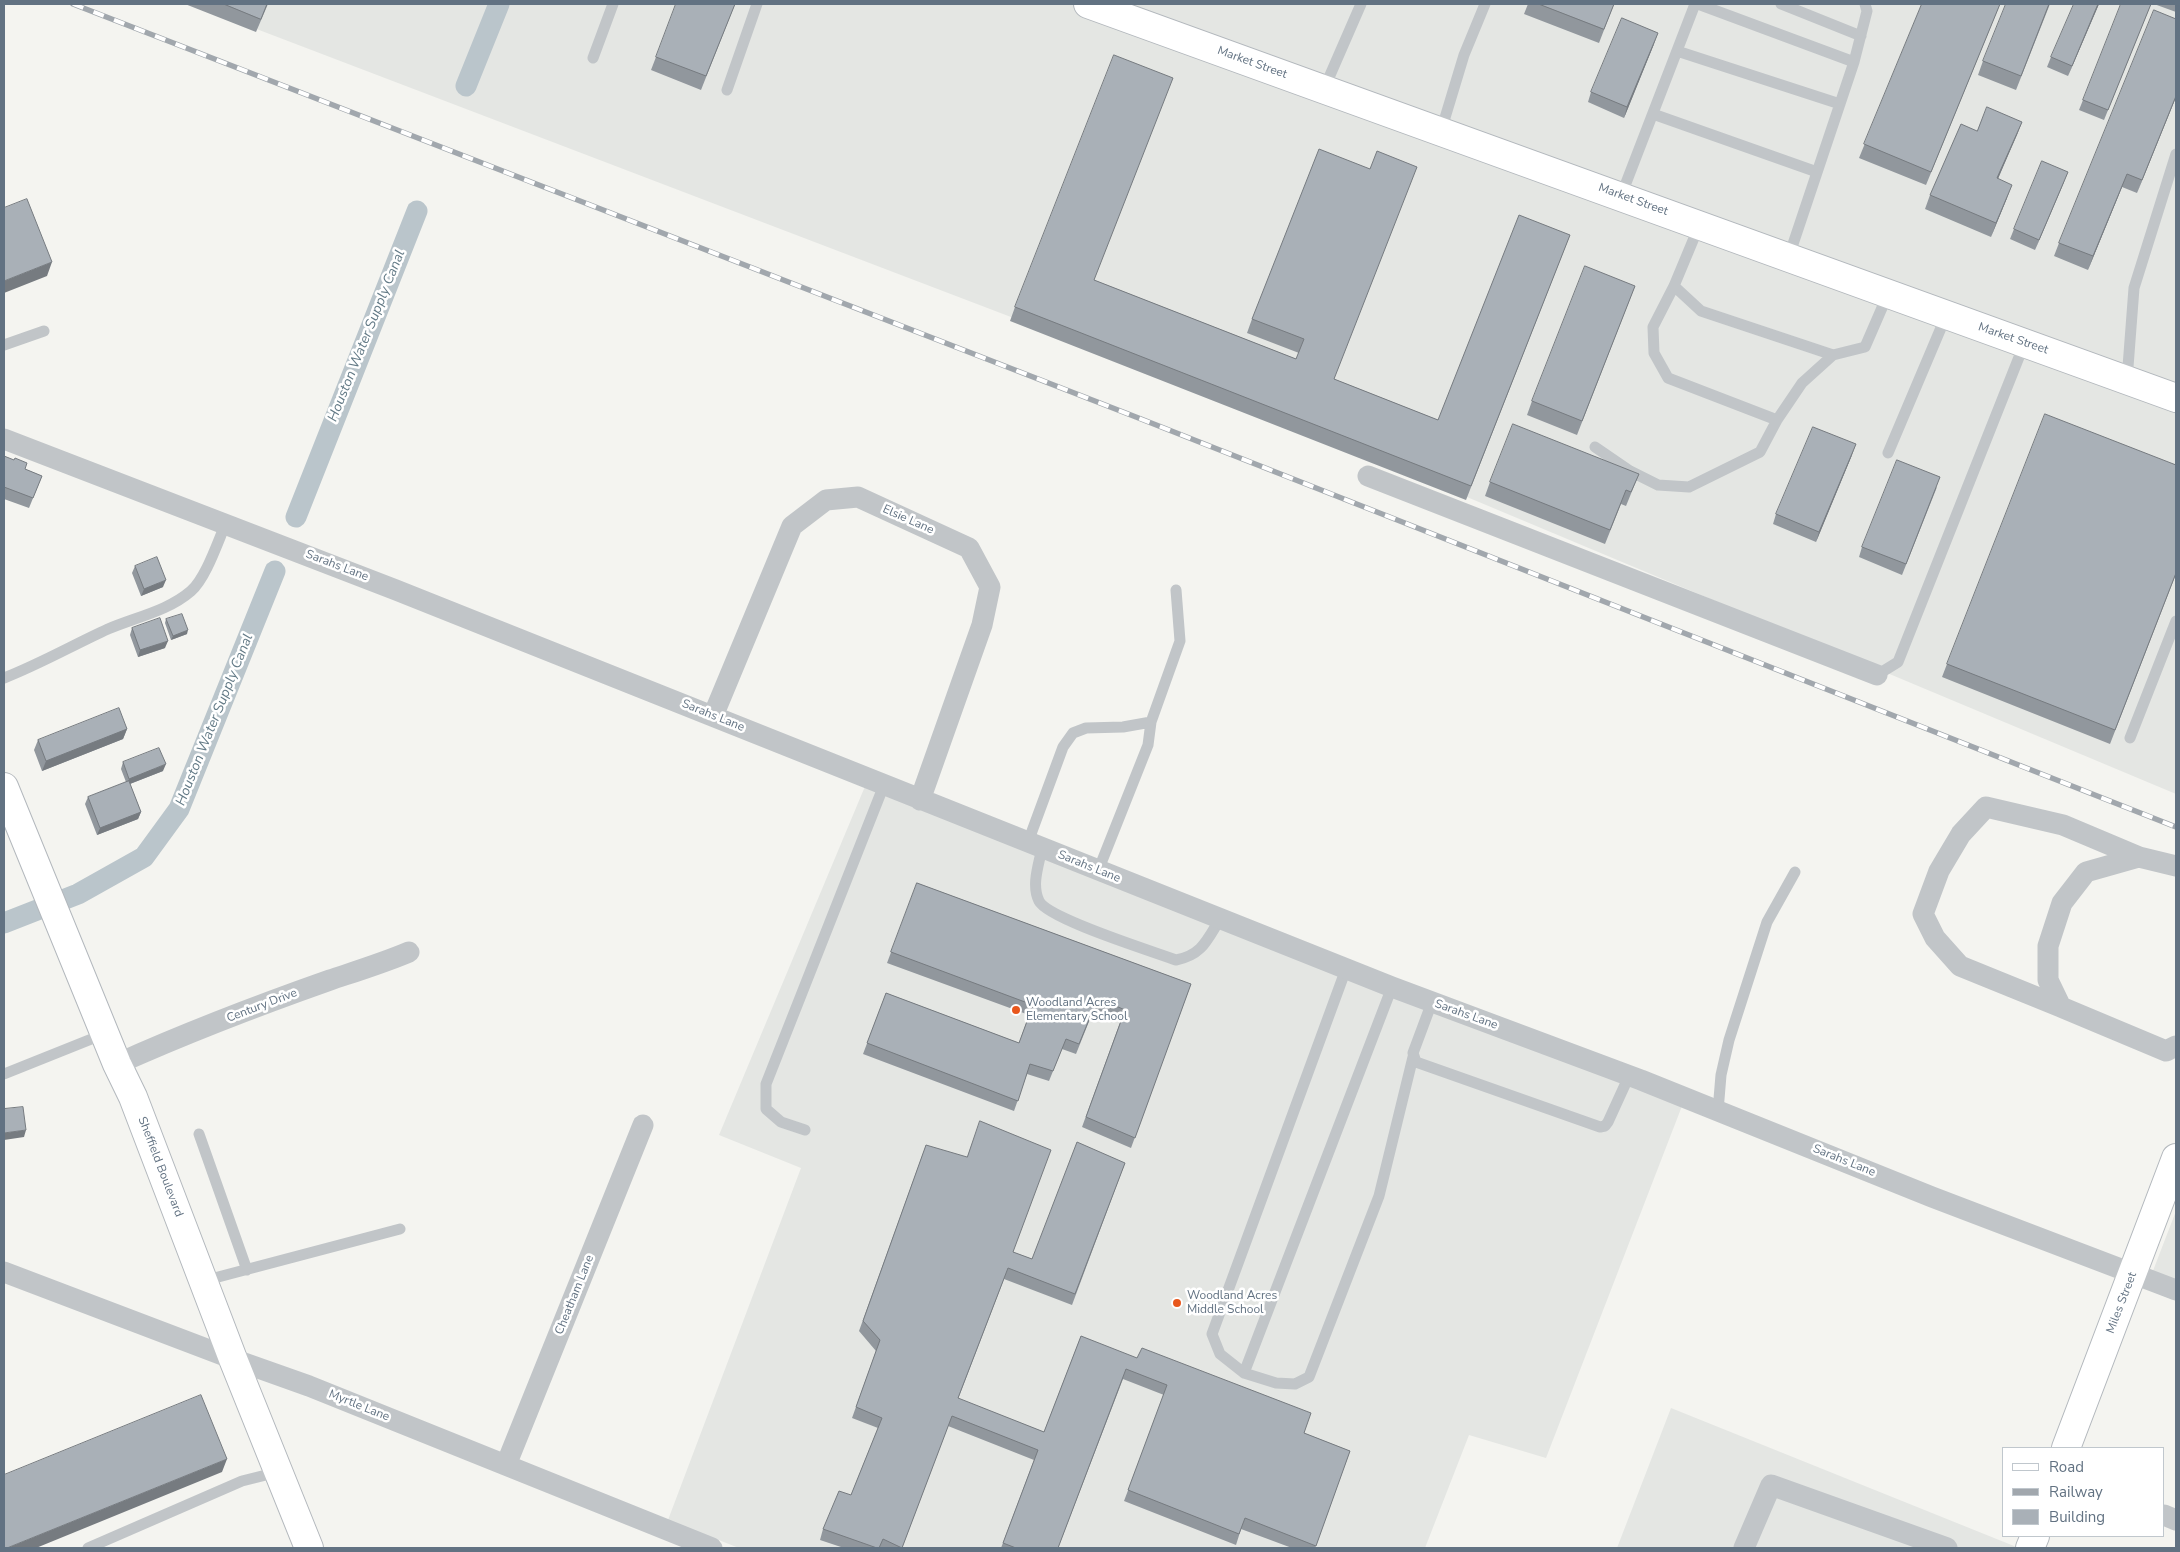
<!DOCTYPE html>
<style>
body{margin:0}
#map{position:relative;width:2180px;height:1552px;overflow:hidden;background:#f4f4f0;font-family:"Nunito Sans",sans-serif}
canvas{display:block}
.frame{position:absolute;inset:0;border:5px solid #627282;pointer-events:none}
.legend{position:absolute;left:2002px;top:1447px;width:162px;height:90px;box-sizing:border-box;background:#fff;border:1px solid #c0c7cd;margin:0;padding:6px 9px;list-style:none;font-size:15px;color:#627282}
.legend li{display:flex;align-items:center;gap:10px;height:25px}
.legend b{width:25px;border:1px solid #c0c7cd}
</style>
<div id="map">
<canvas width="2180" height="1552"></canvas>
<div class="frame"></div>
<ul class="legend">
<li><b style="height:6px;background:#fff"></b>Road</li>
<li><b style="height:6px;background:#a1a7ad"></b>Railway</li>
<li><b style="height:14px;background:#a9b0b7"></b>Building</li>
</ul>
</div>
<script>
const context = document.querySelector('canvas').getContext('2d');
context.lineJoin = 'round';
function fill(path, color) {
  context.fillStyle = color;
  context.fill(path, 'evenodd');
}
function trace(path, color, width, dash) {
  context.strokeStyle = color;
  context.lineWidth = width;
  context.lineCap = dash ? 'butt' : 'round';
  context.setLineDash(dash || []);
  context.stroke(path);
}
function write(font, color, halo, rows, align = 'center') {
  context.font = font + ' "Nunito Sans",sans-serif';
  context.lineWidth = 5;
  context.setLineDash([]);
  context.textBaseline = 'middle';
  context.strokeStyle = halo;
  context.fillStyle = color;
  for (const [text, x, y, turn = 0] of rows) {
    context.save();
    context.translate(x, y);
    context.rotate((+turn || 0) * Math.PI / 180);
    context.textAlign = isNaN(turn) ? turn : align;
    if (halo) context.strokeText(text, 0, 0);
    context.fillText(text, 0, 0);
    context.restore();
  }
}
fill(new Path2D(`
 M 191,4 L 2176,4 L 2176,794 L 1307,430 Z
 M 866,784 L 1682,1106 L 1546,1458 L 1469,1435 L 1425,1548 L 739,1548 L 668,1520 L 801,1168 L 719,1135 Z
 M 2176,1211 L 2176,1301 L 2146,1289 Z
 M 1671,1408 L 2019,1548 L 1617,1548 Z`), '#e4e6e3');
trace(new Path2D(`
 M 466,86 L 499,4
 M 296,517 L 417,211
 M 4,923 L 78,894 L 144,857 L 179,809 L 275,571`), '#bac5cb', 21);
const secondary = new Path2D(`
 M 1088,4 L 2176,398
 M 4,787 L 117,1064 L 133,1097 L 233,1359 L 309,1548
 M 2066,1448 L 2176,1158
 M 2030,1548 L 2035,1536`);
trace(secondary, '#b3b8bd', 30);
trace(new Path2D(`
 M 1698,4 L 1854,62
 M 1781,4 L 1861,36
 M 1677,51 L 1840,104
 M 593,58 L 613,4
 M 1324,89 L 1361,4
 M 727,90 L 757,4
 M 1653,114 L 1817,172
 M 1441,131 L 1464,55 L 1485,4
 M 1621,196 L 1695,4
 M 1699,226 L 1674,286 L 1653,327 L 1654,353 L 1668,378 L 1777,420
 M 1789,256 L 1854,62 L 1867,11 L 1865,4
 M 1674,286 L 1701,311 L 1833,355 L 1865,347 L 1888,294
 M 4,345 L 44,331
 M 2127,380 L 2134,288 L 2176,154
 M 1595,447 L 1630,471 L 1658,485 L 1689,487 L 1760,452 L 1777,420 L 1802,383 L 1833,355
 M 1888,453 L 1946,316
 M 1877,675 L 1898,662 L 2025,342
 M 4,678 C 40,664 73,645 108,629 C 136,617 168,611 191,591 C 206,578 218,541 226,523
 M 2130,738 L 2176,621
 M 1028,842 L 1063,747 L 1073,733 L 1086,728 L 1123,727 L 1151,722
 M 1042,848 C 1039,864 1031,885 1039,901 C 1048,919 1152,951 1176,960 C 1202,955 1207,940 1220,919
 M 1098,871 L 1148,745 L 1151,722 L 1180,641 L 1176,590
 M 1346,969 L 1212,1334 L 1220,1354 L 1244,1373 L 1276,1383 L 1295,1384 L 1309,1377 L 1379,1196 L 1413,1057
 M 1432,1002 L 1413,1053 L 1416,1062 L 1600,1127 L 1605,1126 L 1608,1122 L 1629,1076
 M 4,1074 L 104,1034
 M 1718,1111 L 1721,1075 L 1729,1040 L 1767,922 L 1795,872
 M 805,1130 L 781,1122 L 766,1109 L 766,1084 L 884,785
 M 199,1134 L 247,1270
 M 203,1281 L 400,1229
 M 1244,1373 L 1392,987
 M 88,1548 L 242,1481 L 278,1472`), '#c1c5c8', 11);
trace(new Path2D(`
 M 4,439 L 396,590 L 1392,987 L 1641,1080 L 1932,1197 L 2176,1290
 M 1368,476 L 1877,675
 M 713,716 L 792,526 L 826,500 L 858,497 L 969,548 L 990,587 L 982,625 L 920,800
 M 2176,866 L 2139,857 L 2086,872 L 2062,903 L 2048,946 L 2048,980 L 2061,1007 L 2166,1051 L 2176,1046
 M 2061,1007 L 1960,966 L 1935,938 L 1923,914 L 1939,871 L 1961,834 L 1986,807 L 2063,825 L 2139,857
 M 117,1064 C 186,1033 259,1005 330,980 C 357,971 383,963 409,952
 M 4,1272 L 233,1359 L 309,1386 L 712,1548
 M 506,1465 L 643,1125
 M 2164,1515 L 2176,1520
 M 1744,1548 L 1771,1485 L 1947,1548`), '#c1c5c8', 21);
trace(secondary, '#fff', 28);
const rail = new Path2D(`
 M 73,4 L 1136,417 L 2176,827`);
trace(rail, '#a1a7ad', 5.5);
trace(rail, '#fff', 4, [11]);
fill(new Path2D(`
 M 185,4 L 268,4 L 256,32 Z
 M 735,4 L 701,90 L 651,70 L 656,57 Z
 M 1528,4 L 1614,4 L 1599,43 L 1524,14 Z
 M 1922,4 L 2000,4 L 1926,185 L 1859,158 Z
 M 2050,4 L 2016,90 L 1978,75 L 1983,61 Z
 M 2099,4 L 2068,76 L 2047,67 L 2051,57 Z
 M 2151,4 L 2104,120 L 2079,110 L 2083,100 Z
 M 2154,4 L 2176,4 L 2176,12 Z
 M 1654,44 L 1624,118 L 1588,102 L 1591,92 Z
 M 2176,97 L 2137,193 L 2122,187 L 2088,270 L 2054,256 L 2059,243 Z
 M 2022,122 L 1998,179 L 2007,198 L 1991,237 L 1925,209 L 1930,195 L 1977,131 Z
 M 1370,169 L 1334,379 L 1438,420 L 1570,235 L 1466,500 L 1010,321 L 1015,307 L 1094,280 L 1296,359 L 1299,353 L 1247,333 L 1252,319 Z
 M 2064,182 L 2035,250 L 2010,239 L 2014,229 Z
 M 1635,286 L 1577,435 L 1527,415 L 1532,401 Z
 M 1852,455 L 1816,542 L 1773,524 L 1776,514 Z
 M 4,456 L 25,469 L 42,476 L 29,508 L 4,499 Z
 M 1639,474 L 1626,506 L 1621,504 L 1605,544 L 1485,496 L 1490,482 Z
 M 1937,487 L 1902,575 L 1859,557 L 1862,547 Z
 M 135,566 L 163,587 L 141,596 L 132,573 Z
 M 2176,574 L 2110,744 L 1942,677 L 1947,664 Z
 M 166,619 L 187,634 L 171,640 L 165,623 Z
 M 132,628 L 165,648 L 138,657 L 130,635 Z
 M 127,729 L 123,739 L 42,771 L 34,750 L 38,740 Z
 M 123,762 L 163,771 L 130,784 L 141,812 L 138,819 L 97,835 L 85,804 L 88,797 L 126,782 L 121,769 Z
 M 917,883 L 1191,984 L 1131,1148 L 1082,1127 L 1121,1020 L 1094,1009 L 1076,1054 L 1062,1049 L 1049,1081 L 1027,1074 L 1014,1111 L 863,1054 L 886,993 L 1019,1043 L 1029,1015 L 887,963 Z
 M 926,1145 L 1013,1252 L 1032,1259 L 1125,1163 L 1072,1305 L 1004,1279 L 958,1399 L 1044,1432 L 1081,1336 L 1304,1433 L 1350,1451 L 1315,1548 L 1292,1548 L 1241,1529 L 1236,1545 L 1124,1501 L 1164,1395 L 1123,1379 L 1058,1548 L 1001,1548 L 1034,1460 L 948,1426 L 902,1548 L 844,1548 L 820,1540 L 823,1529 L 851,1495 L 878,1428 L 852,1418 L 876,1351 L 859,1331 Z`), '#91979d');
fill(new Path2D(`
 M 2098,4 L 2099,4 L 2068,76 L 2072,66 Z
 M 1658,33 L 1654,44 L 1624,118 L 1627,107 Z
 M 2176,96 L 2176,97 L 2137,193 L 2142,180 Z
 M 2022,122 L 2017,135 L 1992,192 L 1997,178 Z
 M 2068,172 L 2064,182 L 2035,250 L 2039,240 Z
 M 2127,174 L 2122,187 L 2088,270 L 2093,256 Z
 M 2012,185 L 2007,198 L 1991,237 L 1996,223 Z
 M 52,262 L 47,276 L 4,293 L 4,281 Z
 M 1856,444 L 1852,455 L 1816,542 L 1819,532 Z
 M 166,580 L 163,587 L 141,596 L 144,589 Z
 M 188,630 L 187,634 L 171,640 L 173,636 Z
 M 168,641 L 165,648 L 138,657 L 140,650 Z
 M 127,729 L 123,739 L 42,771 L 46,761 Z
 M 166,764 L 163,771 L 127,785 L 129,779 Z
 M 141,812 L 138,819 L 97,835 L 100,828 Z
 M 26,1130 L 24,1137 L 4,1140 L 4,1133 Z
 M 227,1459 L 222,1472 L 36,1548 L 7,1548 Z`), '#767b80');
const building = new Path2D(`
 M 224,4 L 267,4 L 261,19 Z
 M 676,4 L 735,4 L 706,76 L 656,57 Z
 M 1539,4 L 1614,4 L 1604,29 Z
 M 1922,4 L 2000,4 L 1931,172 L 1864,144 Z
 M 2006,4 L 2049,4 L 2021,76 L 1983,61 Z
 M 2074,4 L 2098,4 L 2072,66 L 2051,57 Z
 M 2121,4 L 2151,4 L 2108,110 L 2083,100 Z
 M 2154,10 L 2176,19 L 2176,96 L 2142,180 L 2127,174 L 2093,256 L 2059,243 Z
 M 1622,18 L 1658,33 L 1627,107 L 1591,92 Z
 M 1114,55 L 1173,78 L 1094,280 L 1296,359 L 1304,339 L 1252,319 L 1319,149 L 1370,169 L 1377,151 L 1417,167 L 1334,379 L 1438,420 L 1519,215 L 1570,235 L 1471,486 L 1015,307 Z
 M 1987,107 L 2022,122 L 1997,178 L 2012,185 L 1996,223 L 1930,195 L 1961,124 L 1977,131 Z
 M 2042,161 L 2068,172 L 2039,240 L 2014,229 Z
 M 27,199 L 52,262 L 4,281 L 4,208 Z
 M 1585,266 L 1635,286 L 1582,421 L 1532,401 Z
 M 2045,414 L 2176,465 L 2176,573 L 2115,730 L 1947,664 Z
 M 1513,424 L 1639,474 L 1631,492 L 1626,490 L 1610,530 L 1490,482 Z
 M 1813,427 L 1856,444 L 1819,532 L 1776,514 Z
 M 4,456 L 14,460 L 15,458 L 27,463 L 25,469 L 42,476 L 33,498 L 4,487 Z
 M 1897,460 L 1940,477 L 1906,564 L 1862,547 Z
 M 157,557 L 166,580 L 144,589 L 135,566 Z
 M 182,614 L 188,630 L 173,636 L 166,619 Z
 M 160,618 L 168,641 L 140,650 L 132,628 Z
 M 119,708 L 127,729 L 46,761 L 38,740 Z
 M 159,748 L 166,764 L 129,779 L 123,762 Z
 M 129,781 L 141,812 L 100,828 L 88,797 Z
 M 917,883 L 1191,984 L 1135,1138 L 1086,1117 L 1125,1010 L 1098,998 L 1079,1044 L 1066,1039 L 1053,1071 L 1030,1064 L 1018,1101 L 867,1043 L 886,993 L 1019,1043 L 1033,1005 L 891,952 Z
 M 23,1107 L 26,1130 L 4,1133 L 4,1109 Z
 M 980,1121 L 1051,1150 L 1013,1252 L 1032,1259 L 1077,1142 L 1125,1163 L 1075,1294 L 1008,1268 L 958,1398 L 1044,1432 L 1081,1336 L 1137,1358 L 1142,1348 L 1311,1413 L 1304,1433 L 1350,1451 L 1316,1546 L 1245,1518 L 1239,1534 L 1128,1490 L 1167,1385 L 1126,1369 L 1058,1548 L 1016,1548 L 1003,1543 L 1038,1450 L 952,1416 L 902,1548 L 883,1539 L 879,1548 L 877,1548 L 823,1529 L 839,1491 L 851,1495 L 882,1418 L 856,1407 L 880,1340 L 863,1321 L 926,1145 L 967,1157 Z
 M 201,1395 L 227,1459 L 7,1548 L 4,1548 L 4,1475 Z`);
fill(building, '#a9b0b7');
trace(building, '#767b80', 1);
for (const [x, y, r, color] of [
 [1016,1010,5,"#e8571c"],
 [1177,1303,5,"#e8571c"]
]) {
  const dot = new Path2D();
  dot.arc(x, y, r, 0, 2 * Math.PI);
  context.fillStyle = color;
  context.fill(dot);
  trace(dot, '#fff', 2);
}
write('12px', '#627282', '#fff', [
 ["Market Street",1252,63,20],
 ["Market Street",1633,200,20],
 ["Market Street",2013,339,19],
 ["Elsie Lane",908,520,24],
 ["Sarahs Lane",337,566,21],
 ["Sarahs Lane",713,716,22],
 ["Sarahs Lane",1089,867,22],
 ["Century Drive",262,1006,-21],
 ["Sarahs Lane",1466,1015,20],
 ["Sarahs Lane",1844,1161,22],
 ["Sheffield Boulevard",160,1167,69],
 ["Cheatham Lane",575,1295,-68],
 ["Miles Street",2122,1303,-69],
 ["Myrtle Lane",359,1406,22]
]);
write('12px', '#627282', '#fff', [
 ["Woodland Acres",1026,1003],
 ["Elementary School",1026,1017],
 ["Woodland Acres",1187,1296],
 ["Middle School",1187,1310]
], 'left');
write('italic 14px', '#637a86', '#fff', [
 ["Houston Water Supply Canal",367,336,-68],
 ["Houston Water Supply Canal",215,720,-68]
]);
</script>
